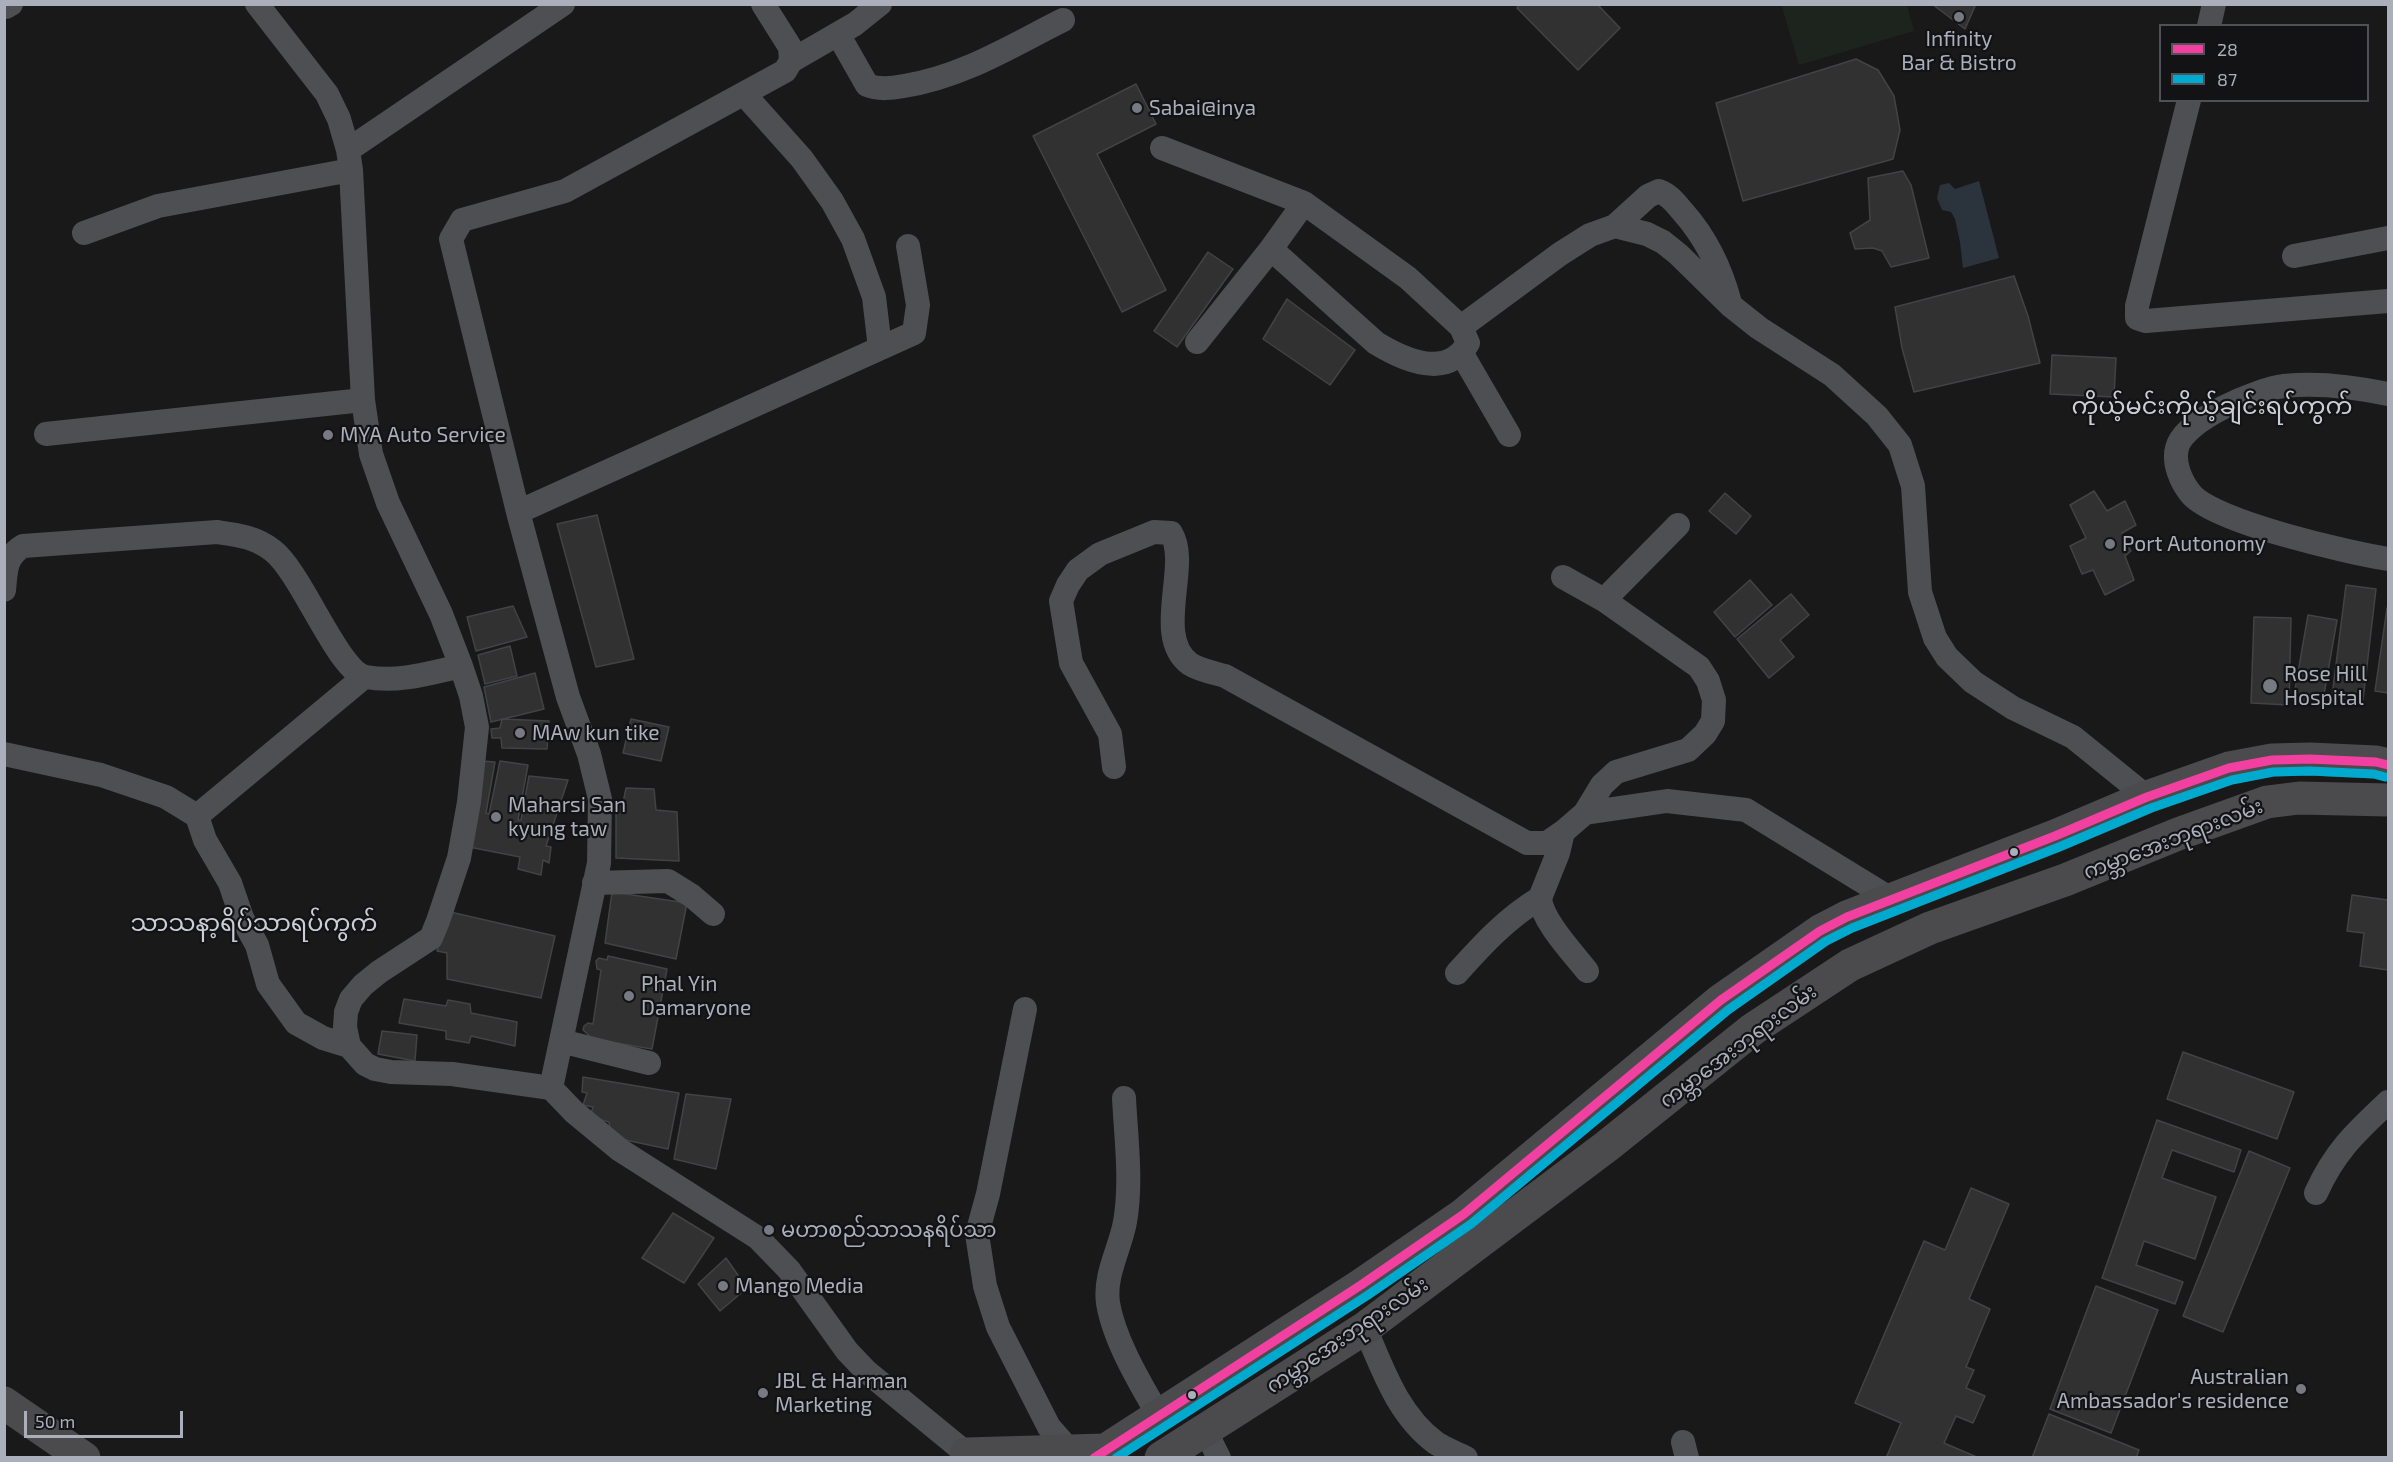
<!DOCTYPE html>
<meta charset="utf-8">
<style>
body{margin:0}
#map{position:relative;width:2393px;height:1462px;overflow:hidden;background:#19191a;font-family:"Exo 2",sans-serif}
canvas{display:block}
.frame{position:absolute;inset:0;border:6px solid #aaafbb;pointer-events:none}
.legend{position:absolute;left:2159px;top:24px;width:210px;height:78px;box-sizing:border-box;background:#131316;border:2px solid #4f5158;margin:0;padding:8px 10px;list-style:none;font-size:18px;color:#aaafbb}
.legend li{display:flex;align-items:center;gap:12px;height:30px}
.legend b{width:30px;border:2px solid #4f5158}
.scale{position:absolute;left:24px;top:1411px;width:159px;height:27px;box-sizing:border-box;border:3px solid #aaafbb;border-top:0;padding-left:8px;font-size:18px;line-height:21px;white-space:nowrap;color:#aaafbb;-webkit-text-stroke:4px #131316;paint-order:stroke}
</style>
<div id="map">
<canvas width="2393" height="1462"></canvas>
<div class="frame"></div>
<ul class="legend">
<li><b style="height:8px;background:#f240a1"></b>28</li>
<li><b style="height:8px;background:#00a9ce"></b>87</li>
</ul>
<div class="scale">50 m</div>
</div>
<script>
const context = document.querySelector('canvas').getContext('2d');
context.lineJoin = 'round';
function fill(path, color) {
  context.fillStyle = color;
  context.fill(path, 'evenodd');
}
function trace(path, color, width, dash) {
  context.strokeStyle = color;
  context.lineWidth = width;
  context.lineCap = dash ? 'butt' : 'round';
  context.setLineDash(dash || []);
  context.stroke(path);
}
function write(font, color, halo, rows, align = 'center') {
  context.font = font + ' "Exo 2","Noto Sans Myanmar",sans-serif';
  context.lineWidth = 4.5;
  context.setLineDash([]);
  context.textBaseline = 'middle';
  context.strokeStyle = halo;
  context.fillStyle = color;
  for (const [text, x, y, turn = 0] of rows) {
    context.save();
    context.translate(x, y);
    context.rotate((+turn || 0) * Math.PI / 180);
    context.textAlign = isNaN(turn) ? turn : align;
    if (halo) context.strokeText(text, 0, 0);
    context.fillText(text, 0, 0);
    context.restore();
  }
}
fill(new Path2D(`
 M 1790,4 L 1907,5 L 1914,31 L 1799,65 L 1782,7 Z`), '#1d241e');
fill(new Path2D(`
 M 1979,181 L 1999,258 L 1963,268 L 1960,242 L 1955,219 L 1951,212 L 1942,210 L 1937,198 L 1940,185 L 1949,183 L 1955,189 Z`), '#2b343d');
const building = new Path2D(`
 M 1520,4 L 1597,4 L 1620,28 L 1578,70 L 1517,8 Z
 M 1932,4 L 1976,4 L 1965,29 Z
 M 1856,59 L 1878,70 L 1894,96 L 1900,130 L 1893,159 L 1743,201 L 1716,103 Z
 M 1136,84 L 1156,124 L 1097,154 L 1166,290 L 1122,312 L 1033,136 Z
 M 1903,171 L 1911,185 L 1929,258 L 1891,267 L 1882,251 L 1873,248 L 1855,249 L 1850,233 L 1870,220 L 1868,178 Z
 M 1208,252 L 1233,269 L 1177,347 L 1154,331 Z
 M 2014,276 L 2028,316 L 2040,363 L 1914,392 L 1902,348 L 1895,307 Z
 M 1287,299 L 1355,350 L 1330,385 L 1263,339 Z
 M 2052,355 L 2116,358 L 2114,397 L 2050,394 Z
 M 2094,491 L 2107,511 L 2125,501 L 2136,525 L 2122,533 L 2131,551 L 2125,556 L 2134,580 L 2105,595 L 2093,570 L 2082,574 L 2070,546 L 2086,538 L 2070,505 Z
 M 1725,493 L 1751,516 L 1736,534 L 1709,511 Z
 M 597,515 L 634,659 L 596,667 L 557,524 Z
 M 1750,580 L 1772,605 L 1735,637 L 1714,612 Z
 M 2346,585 L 2376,589 L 2363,700 L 2332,696 Z
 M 1791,594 L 1809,615 L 1780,640 L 1794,657 L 1769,678 L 1737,639 Z
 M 513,606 L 527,637 L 476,651 L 467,617 Z
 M 2387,608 L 2388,609 L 2388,693 L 2375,691 Z
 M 2308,615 L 2337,620 L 2322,706 L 2293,701 Z
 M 2254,617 L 2291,618 L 2289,705 L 2251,703 Z
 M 510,646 L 517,676 L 485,684 L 478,655 Z
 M 535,673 L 544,709 L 491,722 L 484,687 Z
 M 502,719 L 549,721 L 547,749 L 502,748 L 501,738 L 492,738 L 491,729 L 500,728 Z
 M 631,719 L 669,727 L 661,761 L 623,753 Z
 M 481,761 L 495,762 L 486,813 L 489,814 L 500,761 L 528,765 L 518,820 L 521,820 L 529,776 L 568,780 L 546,846 L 551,847 L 549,863 L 543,860 L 541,875 L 518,869 L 520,857 L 469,847 Z
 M 626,788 L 654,789 L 656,810 L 677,812 L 679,861 L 616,858 L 616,804 L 623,803 Z
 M 612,892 L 687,903 L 676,959 L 605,943 Z
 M 2352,895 L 2388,900 L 2388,970 L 2360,966 L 2364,933 L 2347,931 Z
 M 446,911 L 555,936 L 541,998 L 447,979 L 447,953 L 437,951 Z
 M 608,956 L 667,969 L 652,1049 L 593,1039 L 583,1030 L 584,1026 L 588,1023 L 593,1024 L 601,970 L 597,969 L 596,961 L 599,958 L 607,960 Z
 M 404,999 L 446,1006 L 448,1000 L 470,1004 L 471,1013 L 517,1022 L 515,1046 L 471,1036 L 469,1043 L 446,1039 L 446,1031 L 399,1023 Z
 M 382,1031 L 417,1035 L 415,1061 L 378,1054 Z
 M 2183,1052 L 2294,1092 L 2277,1139 L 2167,1099 Z
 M 583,1077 L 679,1093 L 668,1149 L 611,1137 L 609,1122 L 590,1117 L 593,1107 L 583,1105 L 587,1093 L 582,1092 Z
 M 686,1094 L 731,1099 L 716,1169 L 674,1159 Z
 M 2157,1120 L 2241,1150 L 2234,1172 L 2172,1150 L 2162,1178 L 2216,1197 L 2195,1259 L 2144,1241 L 2136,1265 L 2183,1282 L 2175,1304 L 2102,1278 Z
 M 2249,1151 L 2290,1168 L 2223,1332 L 2183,1316 Z
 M 1971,1188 L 2009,1204 L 1969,1299 L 1990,1309 L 1966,1367 L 1974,1370 L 1966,1388 L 1985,1396 L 1973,1423 L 1956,1416 L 1944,1443 L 1979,1458 L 1886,1458 L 1901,1423 L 1855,1403 L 1924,1241 L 1945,1250 Z
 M 673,1213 L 714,1238 L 684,1283 L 642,1258 Z
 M 726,1258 L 747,1288 L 720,1311 L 698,1284 Z
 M 2096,1286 L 2158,1310 L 2111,1433 L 2050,1409 Z
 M 2049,1414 L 2139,1450 L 2136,1458 L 2032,1458 Z`);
fill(building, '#313132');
trace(building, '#424346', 1.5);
trace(new Path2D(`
 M 257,4 L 327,94 L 339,119 L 348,150 L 351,170 L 363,400 L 371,454 L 388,503 L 441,614 L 461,666 L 471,696 L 477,727 L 469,802 L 459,858 L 438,921 L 431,938 L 379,972 L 363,985 L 351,999 L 346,1012 L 345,1027 L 349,1046 L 365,1064 L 375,1069 L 391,1072 L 452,1074 L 551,1088 L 574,1112 L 620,1150 L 758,1238 L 789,1270 L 847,1351 L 866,1371 L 972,1458
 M 763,4 L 790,47 L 791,61
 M 6,7 L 11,4
 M 2209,26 L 2214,4
 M 838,34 L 867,85 C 879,90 892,88 904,86 C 962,77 1011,46 1063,20
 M 744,94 L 802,159 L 832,201 L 853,239 L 874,297 L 880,348
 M 2189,100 L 2137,306 L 2137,318 L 2146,321 L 2388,301
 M 1162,148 L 1304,203 L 1408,278 L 1461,327 L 1468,343 C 1448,380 1404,360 1376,343 L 1271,249
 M 348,150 L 563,4
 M 1615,226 L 1647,234 L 1663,242 L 1678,254 L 1730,305 L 1759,328 L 1832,375 L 1877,416 L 1900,445 L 1913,486 L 1920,592 L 1935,638 L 1947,657 L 1973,682 L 2013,708 L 2073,737 L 2147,797
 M 84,233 L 158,206 L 351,170
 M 2294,256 L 2388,238
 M 1461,327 L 1560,254 L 1590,235 L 1615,226 L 1648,196 L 1659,191 C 1670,195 1676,204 1683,212 C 1707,239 1721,269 1730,303
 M 1197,342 L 1271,249 L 1304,203
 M 1462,354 L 1509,435
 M 2388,394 C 2355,387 2319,382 2284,386 C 2258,389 2183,420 2177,448 C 2173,463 2181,482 2191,494 C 2214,522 2350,553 2388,559
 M 46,434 L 363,400
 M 518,512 L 914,333 L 918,305 L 908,246
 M 4,590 C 6,570 5,557 23,546 L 217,532 C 238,535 255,537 272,550 C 301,571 338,672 366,677 C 398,683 430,673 461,666
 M 1604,600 L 1678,525
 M 4,754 L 101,775 L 166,797 L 197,816 L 364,677
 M 1114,767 L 1110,734 L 1071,663 L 1061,601 L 1068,585 L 1078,570 L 1100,554 L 1154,532 L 1171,533 C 1191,565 1152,636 1190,664 C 1199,670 1215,673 1225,676 L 1527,843 L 1547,843 L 1563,832 L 1585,813 L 1602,785 L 1616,772 L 1688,750 L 1705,734 L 1713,721 L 1714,700 L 1708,681 L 1699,667 L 1604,600 L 1563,577
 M 1585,813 L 1667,801 L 1746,810 L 1891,899
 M 197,816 L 205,840 L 230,883 L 242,918 L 257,945 L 268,984 L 296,1023 L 323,1038 L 349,1046
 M 1563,832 L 1558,853 L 1540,898 C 1542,921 1573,953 1587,971
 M 594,883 L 668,881 L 692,896 L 713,914
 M 1457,973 C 1483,944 1507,918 1540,898
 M 1025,1009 L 988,1194 L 977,1234 L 985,1286 L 998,1327 L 1049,1427 L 1071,1452
 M 561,1041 L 649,1063
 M 551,1088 L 599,863 L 600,799 L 589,754 L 568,697 L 518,512 L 451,239 L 462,220 L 565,191 L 785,71 L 791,61 L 855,24 L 880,4
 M 1124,1098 C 1126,1138 1132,1182 1125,1222 C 1120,1249 1104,1275 1108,1303 C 1114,1340 1140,1383 1159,1416
 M 2316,1193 C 2335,1151 2356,1132 2388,1102
 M 1365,1328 C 1383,1370 1398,1415 1436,1443 C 1445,1449 1457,1453 1466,1458
 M 1205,1430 L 1219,1458
 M 1683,1442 L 1687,1458`), '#4d4f53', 24);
trace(new Path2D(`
 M 4,1403 L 84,1458
 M 966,1454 L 1105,1450
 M 1093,1458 L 1361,1285 L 1464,1214 L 1721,1000 L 1820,931 L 1847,917 L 2055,836 L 2147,797 L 2229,768 L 2272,760 L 2310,759 L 2376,762 L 2388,765
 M 1161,1458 L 1365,1328 L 1607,1146 L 1753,1029 L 1850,965 L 1930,928 L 2065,880 L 2178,834 L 2267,802 L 2299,798 L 2388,800`), '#4b4b4e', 33);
trace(new Path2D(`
 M 1094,1458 L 1361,1285 L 1464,1214 L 1721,1000 L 1820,931 L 1847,917 L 2055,836 L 2147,797 L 2229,768 L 2272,760 L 2310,759 L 2376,762 L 2388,765`), '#f240a1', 9);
trace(new Path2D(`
 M 1116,1458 L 1368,1295 L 1471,1224 L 1728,1010 L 1826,941 L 1852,928 L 2059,847 L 2151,808 L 2232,780 L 2273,772 L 2310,771 L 2374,774 L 2385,777`), '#00a9ce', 9);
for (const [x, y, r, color] of [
 [1959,17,6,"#777a83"],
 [1137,108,6,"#777a83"],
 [328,435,6,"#777a83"],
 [2110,544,6,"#777a83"],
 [2270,686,8,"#777a83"],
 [520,733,6,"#777a83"],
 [496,817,6,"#777a83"],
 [2014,852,5,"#aaafbb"],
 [629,996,6,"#777a83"],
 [769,1230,6,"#777a83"],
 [723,1286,6,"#777a83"],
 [2301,1389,6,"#777a83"],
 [763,1393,6,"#777a83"],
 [1192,1395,5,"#aaafbb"]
]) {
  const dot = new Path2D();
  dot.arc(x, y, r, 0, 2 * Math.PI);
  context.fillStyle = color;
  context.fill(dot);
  trace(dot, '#131316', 2);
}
write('21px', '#aaafbb', '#131316', [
 ["Infinity",1959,39,"center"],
 ["Bar & Bistro",1959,63,"center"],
 ["Sabai@inya",1149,108],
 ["MYA Auto Service",340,435],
 ["Port Autonomy",2122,544],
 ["Rose Hill",2284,674],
 ["Hospital",2284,698],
 ["MAw kun tike",532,733],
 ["Maharsi San",508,805],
 ["kyung taw",508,829],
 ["Phal Yin",641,984],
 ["Damaryone",641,1008],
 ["မဟာစည်သာသနရိပ်သာ",781,1230],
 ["Mango Media",735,1286],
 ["Australian",2289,1377,"right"],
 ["Ambassador's residence",2289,1401,"right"],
 ["JBL & Harman",775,1381],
 ["Marketing",775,1405]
], 'left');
write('21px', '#aaafbb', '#131316', [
 ["ကမ္ဘာအေးဘုရားလမ်း",2173,839,-21],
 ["ကမ္ဘာအေးဘုရားလမ်း",1738,1046,-37],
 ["ကမ္ဘာအေးဘုရားလမ်း",1347,1335,-34]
]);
write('24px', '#cbced7', '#131316', [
 ["ကိုယ့်မင်းကိုယ့်ချင်းရပ်ကွက်",2212,406],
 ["သာသနာ့ရိပ်သာရပ်ကွက်",254,923]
]);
</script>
